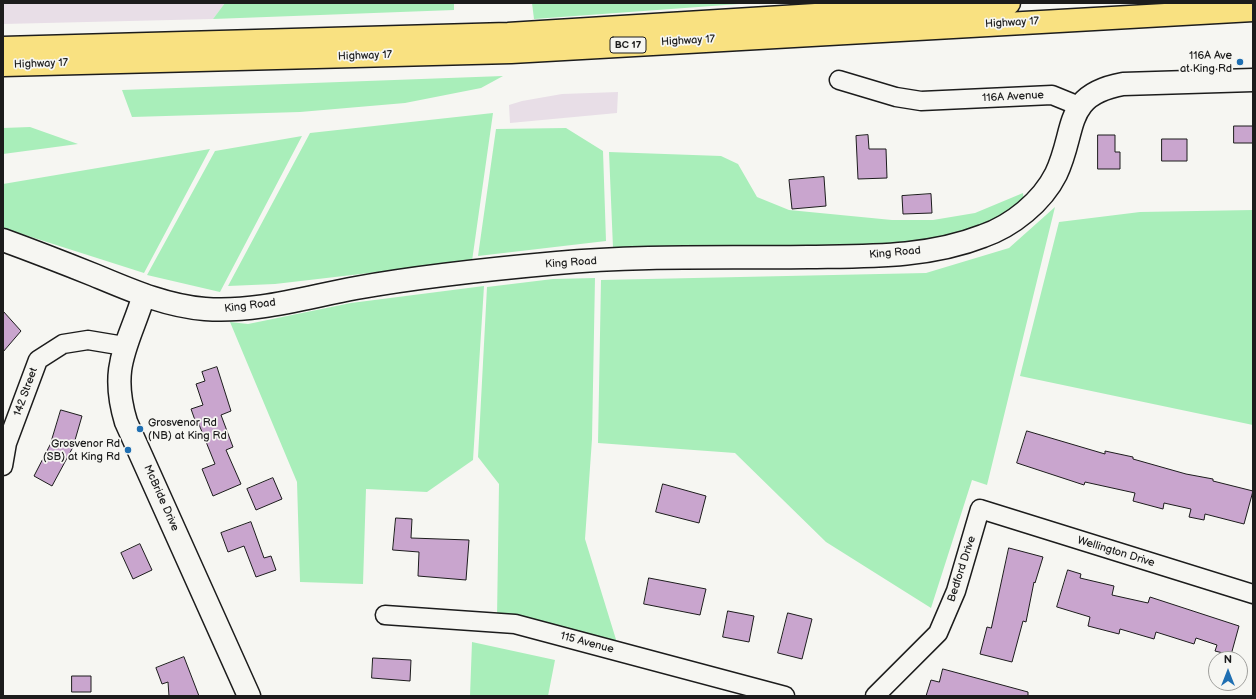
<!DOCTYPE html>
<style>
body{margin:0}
#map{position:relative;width:1256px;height:699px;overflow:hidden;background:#f6f6f2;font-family:"Balsamiq Sans",sans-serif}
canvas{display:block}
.frame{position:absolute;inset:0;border:4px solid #1c1c1c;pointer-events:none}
.north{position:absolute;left:1208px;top:651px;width:40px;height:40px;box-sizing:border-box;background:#f6f6f2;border:1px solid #9f9f9c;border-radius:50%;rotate:0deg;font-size:11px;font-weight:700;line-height:16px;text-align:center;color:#1c1c1c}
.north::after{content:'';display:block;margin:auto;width:14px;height:18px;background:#1f6fb2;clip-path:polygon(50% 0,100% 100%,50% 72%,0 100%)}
</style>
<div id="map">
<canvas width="1256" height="699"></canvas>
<div class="frame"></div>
<div class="north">N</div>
</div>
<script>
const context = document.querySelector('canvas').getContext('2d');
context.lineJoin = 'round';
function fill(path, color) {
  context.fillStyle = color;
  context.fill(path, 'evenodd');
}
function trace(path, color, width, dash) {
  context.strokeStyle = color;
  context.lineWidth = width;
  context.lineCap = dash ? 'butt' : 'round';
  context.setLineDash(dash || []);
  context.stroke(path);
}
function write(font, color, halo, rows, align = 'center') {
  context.font = font + ' "Balsamiq Sans",sans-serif';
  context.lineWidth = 3.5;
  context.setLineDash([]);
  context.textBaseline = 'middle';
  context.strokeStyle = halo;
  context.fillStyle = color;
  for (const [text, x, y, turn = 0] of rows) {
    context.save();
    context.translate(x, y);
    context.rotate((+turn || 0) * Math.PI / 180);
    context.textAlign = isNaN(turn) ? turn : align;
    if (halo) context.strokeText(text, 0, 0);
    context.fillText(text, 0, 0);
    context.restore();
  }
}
fill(new Path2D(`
 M 3,3 L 225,3 L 213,19 L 3,24 Z
 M 618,92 L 617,113 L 510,123 L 509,105 L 522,101 L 562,94 Z`), '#e8dee7');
fill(new Path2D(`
 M 225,3 L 454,3 L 454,10 L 213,19 Z
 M 532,3 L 753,3 L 534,19 Z
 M 503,76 L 481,88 L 405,103 L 300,112 L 132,117 L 122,90 Z
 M 493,113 L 472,261 L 275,284 L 228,286 L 310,133 Z
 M 30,127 L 78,144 L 3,154 L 3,128 Z
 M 566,128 L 603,151 L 606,241 L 478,256 L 496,129 Z
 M 302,136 L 220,292 L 147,275 L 215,151 Z
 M 210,149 L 144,273 L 3,228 L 3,184 Z
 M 609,152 L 721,156 L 738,164 L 757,197 L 789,210 L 892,220 L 933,220 L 975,213 L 1023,193 L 1024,203 L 983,227 L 928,243 L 831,248 L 613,248 Z
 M 1055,207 L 987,485 L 972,480 L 931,608 L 826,542 L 735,453 L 598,443 L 601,280 L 926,273 L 1009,248 Z
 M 1253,210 L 1253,425 L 1020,376 L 1059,222 L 1140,212 Z
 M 595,278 L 592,439 L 585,539 L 618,646 L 497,618 L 499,484 L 478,457 L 487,287 L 553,279 Z
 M 484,286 L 473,460 L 427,492 L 366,489 L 363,584 L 300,582 L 297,482 L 230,322 L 248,324 L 351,303 Z
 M 472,642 L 555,660 L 548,696 L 470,696 Z`), '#a9eeba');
const building = new Path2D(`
 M 1234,126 L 1253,126 L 1253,143 L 1234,143 Z
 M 868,135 L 869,149 L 886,149 L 887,178 L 858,179 L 856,136 Z
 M 1098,135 L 1115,135 L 1115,152 L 1120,152 L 1120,169 L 1098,169 Z
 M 1162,139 L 1187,139 L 1187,161 L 1162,161 Z
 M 824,177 L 826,206 L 792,209 L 789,180 Z
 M 931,194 L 932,213 L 903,214 L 902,196 Z
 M 3,311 L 21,331 L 3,352 Z
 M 217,367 L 231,411 L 221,415 L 233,447 L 226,450 L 241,484 L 213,496 L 202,469 L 215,464 L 198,422 L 196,423 L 191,409 L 203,405 L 196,384 L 205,381 L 202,372 Z
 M 61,410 L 82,416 L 73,447 L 52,486 L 34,476 L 50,445 Z
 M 1027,431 L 1105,454 L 1105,451 L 1133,457 L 1133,459 L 1186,474 L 1213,479 L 1213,481 L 1253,491 L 1244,524 L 1205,514 L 1204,520 L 1189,517 L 1191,509 L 1164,503 L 1163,509 L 1133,501 L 1135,493 L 1085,482 L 1084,485 L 1017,463 Z
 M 273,478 L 282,499 L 256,510 L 247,489 Z
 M 663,484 L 706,496 L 699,523 L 656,512 Z
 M 396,518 L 412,519 L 411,538 L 469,540 L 466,580 L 418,576 L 419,552 L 393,550 Z
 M 251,522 L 264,558 L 271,556 L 276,570 L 256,577 L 244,546 L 228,552 L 221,533 Z
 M 140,544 L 152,570 L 133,579 L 121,553 Z
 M 1009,548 L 1043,557 L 1035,583 L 1034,582 L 1026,622 L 1023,621 L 1012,662 L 980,654 L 987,627 L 991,628 Z
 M 1068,570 L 1081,574 L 1080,578 L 1114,586 L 1112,595 L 1148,603 L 1150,597 L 1239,626 L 1231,655 L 1215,651 L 1217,645 L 1196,638 L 1194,644 L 1156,632 L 1154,639 L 1120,629 L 1119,634 L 1088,626 L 1090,617 L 1057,607 Z
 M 649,578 L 706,589 L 700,615 L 644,604 Z
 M 728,611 L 754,616 L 749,642 L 723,637 Z
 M 788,613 L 812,619 L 802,659 L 778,653 Z
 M 184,657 L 199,696 L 169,696 L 168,682 L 162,684 L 156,668 Z
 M 373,658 L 411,660 L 410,681 L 372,678 Z
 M 943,669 L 1028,692 L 1028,696 L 926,696 L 931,680 L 939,682 Z
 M 72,676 L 91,676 L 91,692 L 72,692 Z`);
fill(building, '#c9a5ce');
trace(building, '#1c1c1c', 1);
const street = new Path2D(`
 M 839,80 L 896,97 L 921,101 L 1052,95 L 1079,106
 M 3,466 L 7,443 L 38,360 L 63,344 L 88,340 L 124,346
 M 385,615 L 515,624 L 785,696
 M 875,696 L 938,633 L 956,591 L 980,509 L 1253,594`);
const secondary = new Path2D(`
 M 3,240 C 33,251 64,263 94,275 C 130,290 166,306 205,309 C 255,313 307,297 356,288 C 422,276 490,269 557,263 C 640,255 724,258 808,257 C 866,256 927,258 983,236 C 1012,226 1042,202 1056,174 C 1077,130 1062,95 1123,84 L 1253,80
 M 144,295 C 128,346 109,366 126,422 L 249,696`);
const highway = new Path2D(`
 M 3,48 L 508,34 L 1009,3
 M 3,65 L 511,52 L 1253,10`);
trace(street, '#1c1c1c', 21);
trace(secondary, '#1c1c1c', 25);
trace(highway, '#1c1c1c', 25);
trace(street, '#f6f6f2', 18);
trace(secondary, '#f6f6f2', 22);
trace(highway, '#f9e181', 22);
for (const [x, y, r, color] of [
 [1240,62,4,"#1f6fb2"],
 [140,429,4,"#1f6fb2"],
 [128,450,4,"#1f6fb2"]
]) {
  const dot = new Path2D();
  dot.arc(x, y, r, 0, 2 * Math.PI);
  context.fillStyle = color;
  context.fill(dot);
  trace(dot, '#f6f6f2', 1.5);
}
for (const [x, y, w] of [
 [628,45,36]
]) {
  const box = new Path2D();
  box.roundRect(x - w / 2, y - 8, w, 16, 3);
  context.fillStyle = '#f6f6f2';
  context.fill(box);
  trace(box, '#1c1c1c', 1);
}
write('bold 10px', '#1c1c1c', null, [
 ["BC 17",628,45]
]);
write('11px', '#1c1c1c', '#f6f6f2', [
 ["Highway 17",1012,23,-3],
 ["Highway 17",688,41,-3],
 ["Highway 17",365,56,-2],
 ["Highway 17",41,64,-2],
 ["116A Avenue",1013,97,-3],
 ["King Road",895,253,-5],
 ["King Road",571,263,-4],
 ["King Road",250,306,-7],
 ["142 Street",26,392,-70],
 ["McBride Drive",161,498,66],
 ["Wellington Drive",1116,552,17],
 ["Bedford Drive",962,569,-72],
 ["115 Avenue",587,643,15]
]);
write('11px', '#1c1c1c', '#f6f6f2', [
 ["116A Ave",1232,56],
 ["at King Rd",1232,69],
 ["Grosvenor Rd",148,423,"left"],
 ["(NB) at King Rd",148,436,"left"],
 ["Grosvenor Rd",120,444],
 ["(SB) at King Rd",120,457]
], 'right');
</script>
